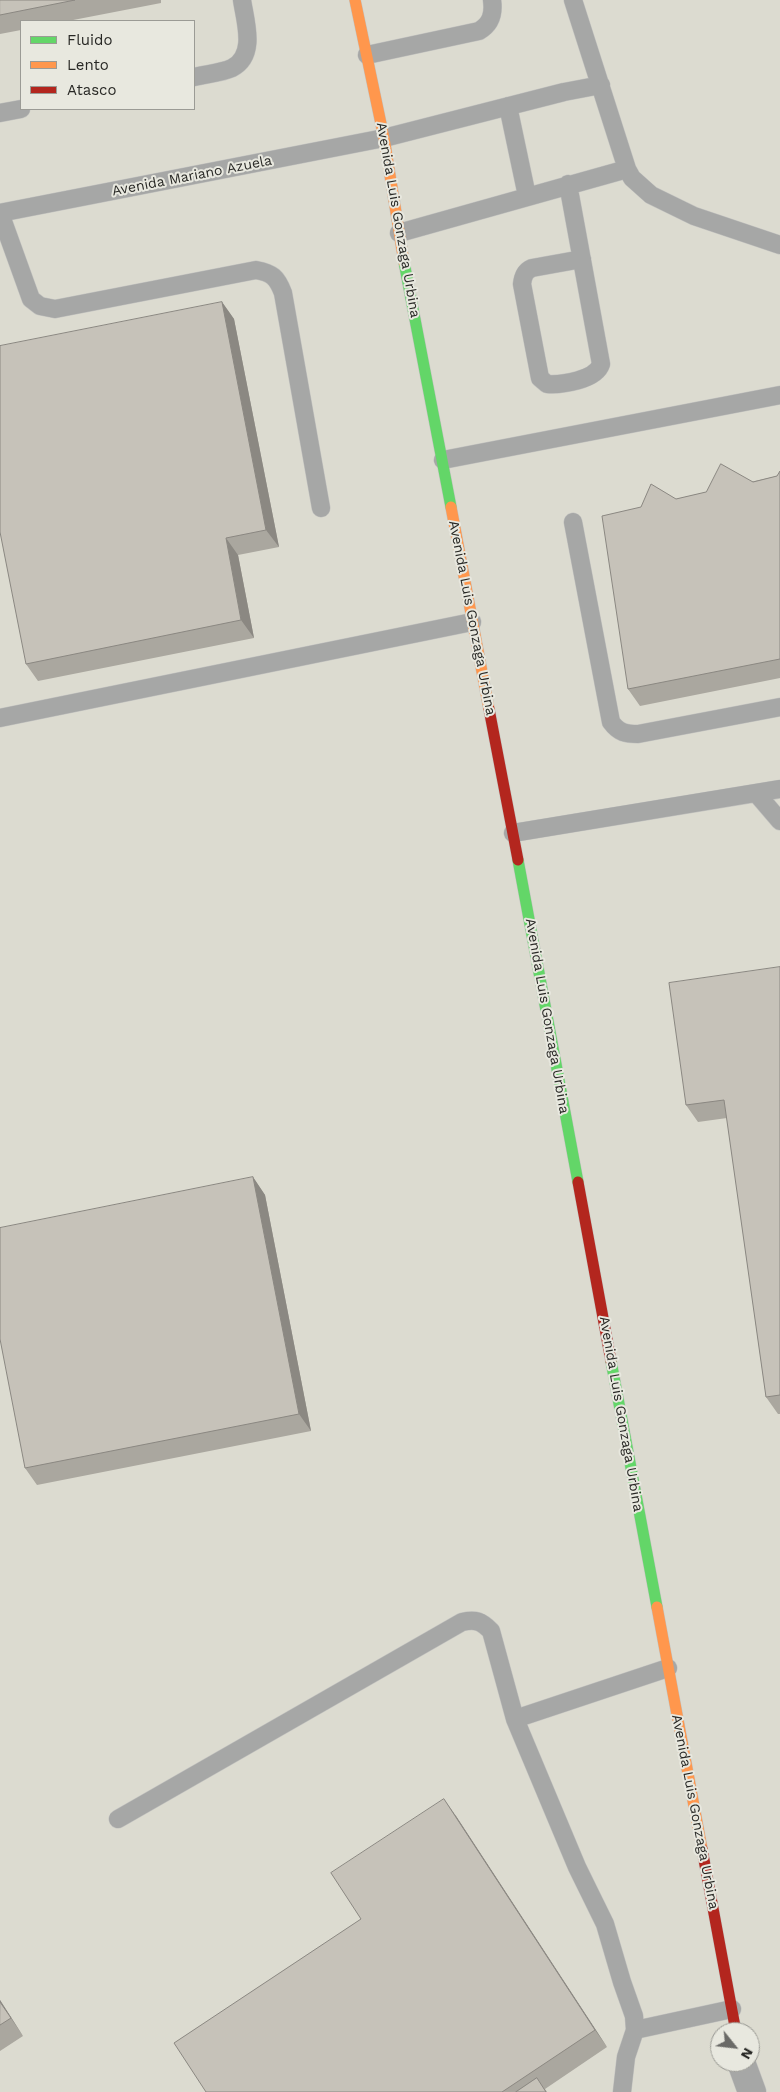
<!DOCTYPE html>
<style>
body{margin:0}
#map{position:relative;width:780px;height:2092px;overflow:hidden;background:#e6e6e1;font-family:"Work Sans",sans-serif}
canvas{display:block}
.legend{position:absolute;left:20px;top:20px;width:175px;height:90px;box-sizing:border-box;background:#e8e8df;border:1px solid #9b9b95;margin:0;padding:6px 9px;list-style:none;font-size:15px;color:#282825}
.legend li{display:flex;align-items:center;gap:10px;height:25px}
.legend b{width:25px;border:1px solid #9b9b95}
.north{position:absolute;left:710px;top:2022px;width:50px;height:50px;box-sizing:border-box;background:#e8e8df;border:1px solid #9b9b95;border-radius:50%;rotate:119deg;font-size:14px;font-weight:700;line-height:20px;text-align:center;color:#282825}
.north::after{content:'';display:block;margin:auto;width:18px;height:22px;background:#6a6a67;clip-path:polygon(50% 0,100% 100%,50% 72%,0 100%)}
</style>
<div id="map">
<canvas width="780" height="2092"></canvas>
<ul class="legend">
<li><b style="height:6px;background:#63d668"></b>Fluido</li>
<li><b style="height:6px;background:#ff974d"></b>Lento</li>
<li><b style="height:6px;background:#b3261e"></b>Atasco</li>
</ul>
<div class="north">N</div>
</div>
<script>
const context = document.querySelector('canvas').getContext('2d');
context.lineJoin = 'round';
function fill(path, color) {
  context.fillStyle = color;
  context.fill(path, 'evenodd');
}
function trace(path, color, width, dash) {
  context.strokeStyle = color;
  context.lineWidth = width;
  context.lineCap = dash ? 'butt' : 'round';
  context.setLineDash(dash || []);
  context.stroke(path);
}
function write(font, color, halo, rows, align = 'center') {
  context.font = font + ' "Work Sans",sans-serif';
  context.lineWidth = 4;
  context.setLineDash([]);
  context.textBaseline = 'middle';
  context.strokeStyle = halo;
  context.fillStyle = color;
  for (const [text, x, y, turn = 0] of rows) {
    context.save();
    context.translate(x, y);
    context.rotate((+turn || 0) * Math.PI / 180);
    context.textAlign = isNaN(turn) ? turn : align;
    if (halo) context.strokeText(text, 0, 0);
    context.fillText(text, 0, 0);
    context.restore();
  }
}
fill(new Path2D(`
 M 0,0 L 780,0 L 780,2092 L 0,2092 ZM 21,21 L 194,21 L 194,109 L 21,109 ZM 720,2032 L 750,2032 L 750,2062 L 720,2062 Z`), '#dcdbd0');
const lane = new Path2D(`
 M 573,0 L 627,169 L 632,178 L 651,195 L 694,216 L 780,245
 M 367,55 L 479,31 C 491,24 494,14 492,0
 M 194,77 C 206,74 221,73 232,68 C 257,55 245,21 242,0
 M 508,106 L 527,196
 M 0,113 L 21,109
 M 568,184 L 601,364 C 596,380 562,385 547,384 L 540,378 L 522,284 C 523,276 525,271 532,268 L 582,259
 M 399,233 L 627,169
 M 443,460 L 780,395
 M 321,508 L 283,293 C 277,277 272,273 256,270 L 55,309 L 40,306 L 31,299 L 0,213 L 384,138 L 564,92 L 601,85
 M 573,522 L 611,722 C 619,733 626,734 638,734 L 780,707
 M 0,718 L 472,622
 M 756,793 L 780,821
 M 513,833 L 780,789
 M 515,1719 L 577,1867 L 605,1924 L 622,1982 L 634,2016 L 635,2030 L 626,2057 L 622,2092
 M 118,1819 L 462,1622 C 476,1619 481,1621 491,1631 L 515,1719 L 668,1668
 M 635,2030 L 732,2009`);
const street = new Path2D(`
 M 741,2062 L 752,2092`);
const fast = new Path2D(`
 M 404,262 L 451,507
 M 518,860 L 578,1182
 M 611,1361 L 657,1607`);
const slow = new Path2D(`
 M 355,0 L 384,138 L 404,262
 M 451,507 L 489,709
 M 657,1607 L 702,1849`);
const jam = new Path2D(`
 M 489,709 L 518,860
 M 578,1182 L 611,1361
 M 702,1849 L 736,2032`);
trace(lane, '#c3c3c0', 19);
trace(street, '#c3c3c0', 29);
trace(fast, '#c3c3c0', 12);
trace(slow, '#c3c3c0', 12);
trace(jam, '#c3c3c0', 12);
trace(lane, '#a6a7a6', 18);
trace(street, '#a6a7a6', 28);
trace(fast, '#63d668', 11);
trace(slow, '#ff974d', 11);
trace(jam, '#b3261e', 11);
fill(new Path2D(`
 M 0,0 L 161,0 L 161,3 L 68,21 L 21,21 L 21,30 L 0,34 Z
 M 222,302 L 234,319 L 279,547 L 238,555 L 254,638 L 38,681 L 26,664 Z
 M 780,471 L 780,678 L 640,706 L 628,689 L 676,499 L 777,476 Z
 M 780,967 L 780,1414 L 778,1414 L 766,1397 L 727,1118 L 698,1122 L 686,1105 Z
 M 253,1177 L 265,1195 L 311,1431 L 37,1485 L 25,1468 Z
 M 456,1816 L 607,2047 L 545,2089 L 547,2092 L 206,2092 Z
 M 0,2000 L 23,2036 L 0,2051 Z`), '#aaa79f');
fill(new Path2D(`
 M 222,302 L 234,319 L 279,547 L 266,530 Z
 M 226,538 L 238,555 L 254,638 L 241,620 Z
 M 253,1177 L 265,1195 L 311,1431 L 299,1414 Z
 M 444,1799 L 456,1816 L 607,2047 L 595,2030 Z
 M 0,2000 L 23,2036 L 0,2002 Z`), '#8b8882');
const building = new Path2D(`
 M 0,0 L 75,0 L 0,15 Z
 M 222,302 L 266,530 L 226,538 L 241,620 L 26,664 L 0,532 L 0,346 Z
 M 721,464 L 753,482 L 777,476 L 780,471 L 780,659 L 628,689 L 602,516 L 641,507 L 651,484 L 676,499 L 706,492 Z
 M 780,967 L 780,1395 L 766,1397 L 724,1100 L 686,1105 L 669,983 Z
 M 253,1177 L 299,1414 L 25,1468 L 0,1339 L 0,1228 Z
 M 444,1799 L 595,2030 L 502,2092 L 206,2092 L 174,2043 L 361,1919 L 331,1873 Z
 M 0,2002 L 11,2018 L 0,2025 Z
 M 537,2078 L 546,2092 L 516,2092 Z`);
fill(building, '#c6c2b9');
trace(building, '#8b8882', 1);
write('14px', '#282825', '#e8e8df', [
 ["Avenida Mariano Azuela",192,176,-11],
 ["Avenida Luis Gonzaga Urbina",398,220,80],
 ["Avenida Luis Gonzaga Urbina",472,618,79],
 ["Avenida Luis Gonzaga Urbina",547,1016,80],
 ["Avenida Luis Gonzaga Urbina",621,1414,80],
 ["Avenida Luis Gonzaga Urbina",695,1812,79]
]);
</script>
